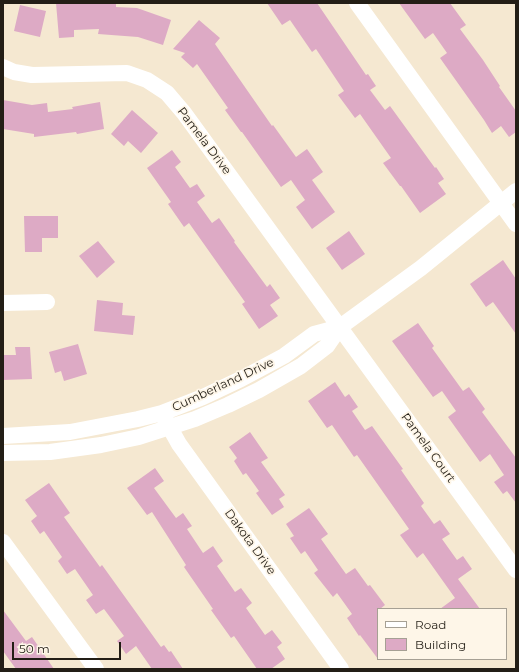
<!DOCTYPE html>
<style>
body{margin:0}
#map{position:relative;width:519px;height:672px;overflow:hidden;background:#f5e8d1;font-family:Montserrat,sans-serif}
canvas{display:block}
.frame{position:absolute;inset:0;border:4px solid #231e16;pointer-events:none}
.legend{position:absolute;left:377px;top:608px;width:130px;height:52px;box-sizing:border-box;background:#fef6e8;border:1px solid #a6a094;margin:0;padding:5px 7px;list-style:none;font-size:12px;color:#231e16}
.legend li{display:flex;align-items:center;gap:8px;height:20px}
.legend b{width:20px;border:1px solid #a6a094}
.scale{position:absolute;left:12px;top:642px;width:109px;height:18px;box-sizing:border-box;border:2px solid #231e16;border-top:0;padding-left:5px;font-size:12px;line-height:14px;white-space:nowrap;color:#231e16;-webkit-text-stroke:3px #fef6e8;paint-order:stroke}
</style>
<div id="map">
<canvas width="519" height="672"></canvas>
<div class="frame"></div>
<ul class="legend">
<li><b style="height:5px;background:#fff"></b>Road</li>
<li><b style="height:11px;background:#ddaac5"></b>Building</li>
</ul>
<div class="scale">50 m</div>
</div>
<script>
const context = document.querySelector('canvas').getContext('2d');
context.lineJoin = 'round';
function fill(path, color) {
  context.fillStyle = color;
  context.fill(path, 'evenodd');
}
function trace(path, color, width, dash) {
  context.strokeStyle = color;
  context.lineWidth = width;
  context.lineCap = dash ? 'butt' : 'round';
  context.setLineDash(dash || []);
  context.stroke(path);
}
function write(font, color, halo, rows, align = 'center') {
  context.font = font + ' Montserrat,sans-serif';
  context.lineWidth = 3.5;
  context.setLineDash([]);
  context.textBaseline = 'middle';
  context.strokeStyle = halo;
  context.fillStyle = color;
  for (const [text, x, y, turn = 0] of rows) {
    context.save();
    context.translate(x, y);
    context.rotate((+turn || 0) * Math.PI / 180);
    context.textAlign = isNaN(turn) ? turn : align;
    if (halo) context.strokeText(text, 0, 0);
    context.fillText(text, 0, 0);
    context.restore();
  }
}
fill(new Path2D(`
 M 56,3 L 116,3 L 116,7 L 137,8 L 171,20 L 163,45 L 138,37 L 98,34 L 99,29 L 74,30 L 74,37 L 59,38 Z
 M 267,3 L 317,3 L 366,75 L 368,74 L 376,86 L 370,90 L 385,110 L 390,106 L 435,168 L 436,167 L 444,179 L 438,183 L 446,194 L 420,213 L 401,186 L 400,186 L 383,163 L 391,158 L 360,114 L 355,118 L 338,95 L 344,91 L 316,49 L 312,52 L 290,20 L 282,25 Z
 M 399,3 L 450,3 L 466,25 L 460,29 L 483,60 L 500,86 L 499,87 L 516,111 L 516,132 L 509,137 L 501,126 L 492,133 L 484,120 L 440,58 L 447,53 L 433,33 L 425,39 Z
 M 20,5 L 46,11 L 40,37 L 14,31 Z
 M 199,20 L 220,38 L 215,44 L 272,126 L 273,125 L 296,157 L 307,149 L 323,172 L 312,180 L 335,212 L 312,229 L 296,207 L 305,200 L 291,180 L 281,187 L 242,132 L 241,132 L 225,110 L 228,108 L 197,64 L 193,68 L 181,57 L 185,53 L 173,49 Z
 M 3,100 L 32,105 L 47,103 L 48,112 L 73,109 L 72,107 L 100,102 L 104,129 L 77,134 L 76,132 L 34,137 L 34,134 L 3,129 Z
 M 132,110 L 158,133 L 141,153 L 128,141 L 124,146 L 111,134 Z
 M 172,150 L 181,162 L 175,167 L 190,188 L 197,184 L 205,196 L 197,202 L 212,223 L 219,218 L 235,241 L 234,242 L 267,287 L 270,284 L 280,298 L 270,305 L 278,316 L 259,329 L 242,304 L 245,302 L 189,223 L 184,227 L 168,204 L 171,202 L 147,168 Z
 M 24,216 L 58,216 L 58,238 L 42,238 L 42,252 L 25,252 Z
 M 349,231 L 365,254 L 342,270 L 326,248 Z
 M 98,241 L 115,262 L 97,278 L 79,256 Z
 M 503,260 L 516,279 L 516,334 L 493,302 L 486,307 L 470,284 Z
 M 97,300 L 123,303 L 122,315 L 135,316 L 133,335 L 94,331 Z
 M 418,323 L 434,346 L 432,348 L 463,391 L 469,387 L 485,409 L 482,412 L 516,458 L 516,503 L 507,491 L 503,494 L 494,482 L 504,475 L 490,454 L 480,462 L 448,417 L 456,411 L 442,391 L 433,397 L 392,341 Z
 M 78,344 L 87,374 L 64,381 L 61,371 L 55,373 L 49,352 Z
 M 15,347 L 30,347 L 32,379 L 3,380 L 3,355 L 16,355 Z
 M 335,382 L 345,397 L 349,394 L 358,407 L 352,411 L 365,430 L 372,426 L 403,469 L 401,470 L 424,503 L 421,506 L 434,524 L 440,520 L 450,534 L 442,539 L 457,560 L 463,556 L 472,569 L 458,579 L 480,609 L 440,609 L 455,598 L 423,553 L 417,558 L 400,535 L 409,529 L 357,455 L 354,457 L 332,425 L 327,428 L 308,401 Z
 M 250,432 L 268,458 L 261,462 L 285,495 L 279,499 L 284,507 L 272,515 L 256,493 L 259,491 L 246,473 L 243,475 L 234,461 L 237,458 L 229,447 Z
 M 155,468 L 164,481 L 154,488 L 176,518 L 183,513 L 192,526 L 187,529 L 203,553 L 213,546 L 223,561 L 217,566 L 235,592 L 241,588 L 252,603 L 246,608 L 265,635 L 272,630 L 282,643 L 277,647 L 285,659 L 271,669 L 257,669 L 234,636 L 231,638 L 211,610 L 213,609 L 184,567 L 186,565 L 152,512 L 147,515 L 127,488 Z
 M 49,483 L 70,513 L 64,517 L 100,567 L 102,565 L 161,647 L 164,645 L 169,652 L 171,651 L 183,669 L 152,669 L 136,646 L 126,654 L 117,641 L 124,636 L 104,609 L 96,614 L 86,600 L 93,595 L 75,569 L 67,574 L 58,561 L 62,557 L 44,531 L 40,534 L 31,521 L 37,516 L 25,500 Z
 M 309,508 L 328,534 L 321,539 L 346,574 L 355,568 L 368,586 L 370,585 L 385,605 L 380,609 L 378,609 L 378,659 L 360,635 L 359,636 L 347,618 L 352,614 L 337,593 L 333,597 L 314,573 L 318,570 L 305,551 L 301,554 L 290,538 L 294,536 L 286,524 Z
 M 3,610 L 26,641 L 32,637 L 54,669 L 16,669 L 3,651 Z`), '#ddaac5');
trace(new Path2D(`
 M 357,3 L 516,224
 M 3,67 L 14,72 L 32,75 L 127,73 L 147,80 L 167,93 L 184,113 L 516,570
 M 3,303 L 47,302
 M 165,419 L 179,444 L 341,669
 M 3,436 L 70,432 L 138,419 L 162,413 L 203,397 L 241,379 L 284,356 L 314,334 L 340,327
 M 3,453 L 50,452 L 101,445 L 139,437 L 195,419 L 228,405 L 259,390 L 301,366 L 327,346 L 340,327 L 421,268 L 516,191
 M 3,542 L 96,669`), '#fff', 16);
write('12px', '#231e16', '#fef6e8', [
 ["Pamela Drive",204,141,53],
 ["Cumberland Drive",223,385,-25],
 ["Pamela Court",428,448,54],
 ["Dakota Drive",250,542,54]
]);
</script>
